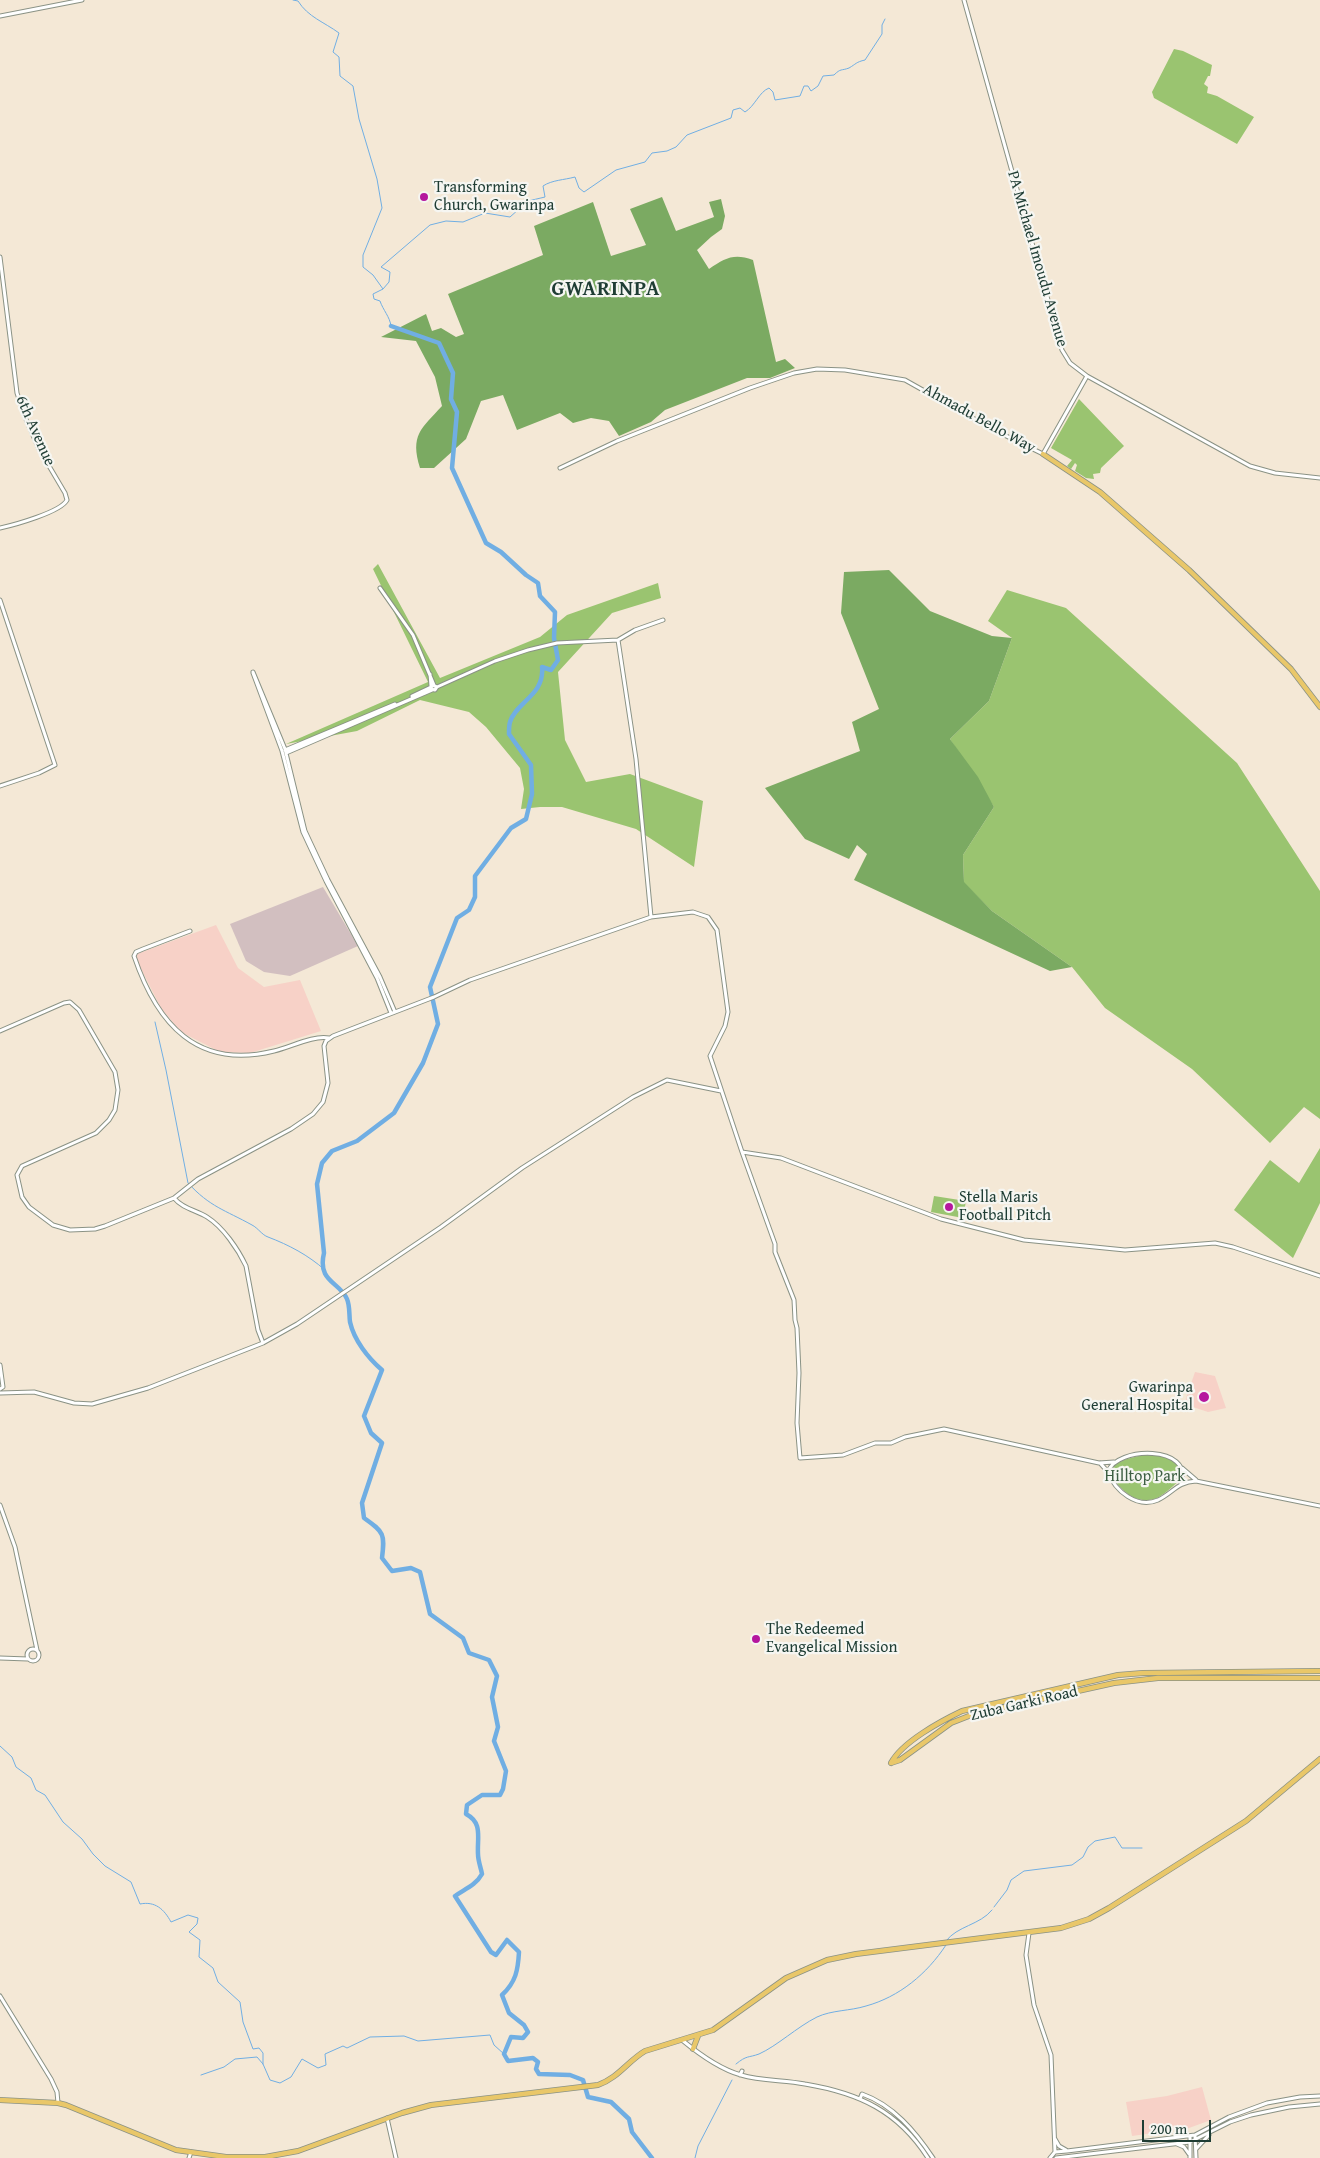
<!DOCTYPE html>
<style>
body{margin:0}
#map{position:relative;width:1320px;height:2158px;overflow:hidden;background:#f4e8d6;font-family:"Gentium Book Plus",serif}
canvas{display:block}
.scale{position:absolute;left:1142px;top:2120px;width:69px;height:22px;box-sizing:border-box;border:2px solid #1f3d34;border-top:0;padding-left:6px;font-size:15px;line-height:18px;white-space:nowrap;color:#1f3d34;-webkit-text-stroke:4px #f6f6f2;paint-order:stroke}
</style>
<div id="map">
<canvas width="1320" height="2158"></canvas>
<div class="scale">200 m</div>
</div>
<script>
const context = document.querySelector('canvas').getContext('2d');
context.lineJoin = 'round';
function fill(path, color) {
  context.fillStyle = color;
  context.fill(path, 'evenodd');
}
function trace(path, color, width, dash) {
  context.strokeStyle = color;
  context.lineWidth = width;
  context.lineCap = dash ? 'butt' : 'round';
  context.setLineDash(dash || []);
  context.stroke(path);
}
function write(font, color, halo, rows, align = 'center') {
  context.font = font + ' "Gentium Book Plus",serif';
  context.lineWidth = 4.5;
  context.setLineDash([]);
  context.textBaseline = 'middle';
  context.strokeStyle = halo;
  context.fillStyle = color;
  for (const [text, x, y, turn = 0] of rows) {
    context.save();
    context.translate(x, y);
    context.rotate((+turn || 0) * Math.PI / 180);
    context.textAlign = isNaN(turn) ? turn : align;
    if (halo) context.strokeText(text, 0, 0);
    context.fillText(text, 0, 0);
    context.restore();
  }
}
fill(new Path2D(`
 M 216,925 L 238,968 L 264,987 L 300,980 L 321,1031 L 250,1053 L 220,1052 L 181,1032 L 161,1008 L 134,955 Z
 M 1195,1372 L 1215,1376 L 1226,1408 L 1208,1412 L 1184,1404 Z
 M 1202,2087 L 1211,2120 L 1189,2128 L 1132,2136 L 1126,2102 L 1167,2096 Z`), '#f7d1c7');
fill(new Path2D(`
 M 323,887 L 358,946 L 290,976 L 264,972 L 246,961 L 230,924 Z`), '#d2bfc0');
fill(new Path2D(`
 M 1174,49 L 1183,51 L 1212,65 L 1210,76 L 1208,76 L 1204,84 L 1208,87 L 1207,93 L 1217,96 L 1254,117 L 1237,144 L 1154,98 L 1152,92 Z
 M 1079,399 L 1124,446 L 1101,468 L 1100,473 L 1093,474 L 1094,479 L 1086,478 L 1075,471 L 1077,465 L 1075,463 L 1071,469 L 1067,466 L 1072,460 L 1051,448 Z
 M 378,564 L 440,678 L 540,637 L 567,615 L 658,583 L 661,598 L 612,613 L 558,672 L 565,740 L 586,782 L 630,774 L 703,801 L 694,867 L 636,829 L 562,807 L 540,807 L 521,809 L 524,789 L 520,768 L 486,727 L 469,712 L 420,700 L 357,731 L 286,744 L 428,682 L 373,569 Z
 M 1007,590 L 1066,608 L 1237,763 L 1320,891 L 1320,1119 L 1304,1107 L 1270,1143 L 1192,1069 L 1105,1008 L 1072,967 L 992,911 L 964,883 L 963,855 L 994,807 L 950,739 L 989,701 L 1012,638 L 988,621 Z
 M 1320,1148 L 1320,1203 L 1293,1258 L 1234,1210 L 1270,1160 L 1299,1183 Z
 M 934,1196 L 966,1201 L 963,1218 L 931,1212 Z
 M 1150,1453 L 1165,1456 L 1177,1464 L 1181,1479 C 1174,1485 1167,1492 1159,1497 C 1137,1508 1118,1489 1109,1470 L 1110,1467 L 1123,1460 Z`), '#9ac470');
fill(new Path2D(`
 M 662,197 L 676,231 L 714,217 L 709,202 L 721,199 L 725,216 L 722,229 L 711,237 L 697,250 L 709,269 C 725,258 734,253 753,260 L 776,362 L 785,359 L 795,368 L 770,378 L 747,378 L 665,410 L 651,422 L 619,436 L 609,421 L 591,418 L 573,423 L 560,413 L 517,430 L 503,395 L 481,401 L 466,439 L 434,468 L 420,468 C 410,435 421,429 442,406 L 435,377 L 416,341 L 381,337 L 426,314 L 432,331 L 441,328 L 456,337 L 464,334 L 448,294 L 543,255 L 534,226 L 593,202 L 611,256 L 646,245 L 630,209 Z
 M 889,570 L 930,611 L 992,636 L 1012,638 L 989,701 L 950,739 L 978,777 L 994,807 L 963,855 L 964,882 L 992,911 L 1072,967 L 1050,971 L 854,880 L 867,854 L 857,845 L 849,859 L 805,839 L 765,788 L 860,751 L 852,722 L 879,709 L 841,613 L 844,572 Z`), '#7baa62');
trace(new Path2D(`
 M 293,0 L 298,1 C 308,17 324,22 339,33 L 333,52 L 339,57 L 340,76 L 353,86 L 359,119 L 377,179 L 382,208 L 363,255 L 363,267 L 373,275 L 383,289 L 373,294 L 374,299 L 380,301 C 383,310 390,317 391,326
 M 383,289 L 389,282 L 390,272 L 381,267 L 430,225 L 446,221 L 463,222 L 485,213 L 510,217 L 528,201 L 545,197 L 543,186 C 552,180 564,180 575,177 L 579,188 L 584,192 L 616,170 L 645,162 L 652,153 L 667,151 L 676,147 L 687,135 L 731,118 L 733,110 L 740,108 L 745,112 C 755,106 759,92 769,88 L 773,92 L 775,100 L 800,96 L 804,86 L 808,86 L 811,91 L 818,86 L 823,76 L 834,75 C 841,68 841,71 849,68 C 856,64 856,62 865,60 L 882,34 L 882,25 L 885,19
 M 155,1022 L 166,1070 L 188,1183 C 210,1207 225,1210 252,1225 C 258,1228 262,1235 268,1237 C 289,1245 308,1255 325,1270
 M 0,1746 L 12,1757 L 16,1767 L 31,1778 L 36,1790 L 45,1795 L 63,1822 L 82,1839 L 93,1854 L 105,1866 L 131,1882 L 140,1904 C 155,1901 164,1909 171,1922 L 188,1915 L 198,1918 L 197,1924 L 189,1932 L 200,1940 L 199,1957 L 213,1968 L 218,1982 L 240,2002 L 243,2022 L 253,2049 L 259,2048 L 263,2053 L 263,2064
 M 994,1907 L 1007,1890 L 1011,1880 L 1024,1871 L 1072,1865 L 1083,1857 L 1088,1847 L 1095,1841 L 1115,1837 L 1122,1848 L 1142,1848
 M 946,1941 C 957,1926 980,1925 992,1910
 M 736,2064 C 747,2055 748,2058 759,2054 C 777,2046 797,2027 817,2017 C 832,2010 850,2011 866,2006 C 899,1997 927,1974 946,1945
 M 201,2075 L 224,2067 L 235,2059 L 257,2057 L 263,2064 L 270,2080 L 280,2083 L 291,2077 L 302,2059 L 318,2068 L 326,2065 L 325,2054 L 343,2046 L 347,2048 L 370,2037 L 404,2036 L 418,2041 L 490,2035 L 494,2045 L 504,2054
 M 695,2158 L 698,2146 L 732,2080`), '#70aee3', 1);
trace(new Path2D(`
 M 391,326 L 439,343 L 453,373 L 451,399 L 457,412 L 452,468 L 486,543 L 501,552 L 526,575 L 538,583 L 540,596 L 555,612 L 554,638 L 558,660 L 551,670 L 542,667 C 545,695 516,702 510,722 C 509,725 509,730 509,734 L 531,765 L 532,794 L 526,819 L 511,828 L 475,876 L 475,897 L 469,910 L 457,918 L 430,987 L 438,1024 L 423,1063 L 394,1113 L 357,1141 L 332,1151 L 322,1163 L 317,1184 L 324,1253 C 317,1282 340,1282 347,1299 C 350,1306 349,1314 350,1322 C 354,1340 368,1358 382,1370 L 364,1416 L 371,1433 L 382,1443 L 362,1503 L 364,1518 C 384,1532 385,1534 382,1558 L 392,1571 L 411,1568 L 420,1572 L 430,1614 L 463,1638 L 469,1653 L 489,1660 L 497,1676 L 492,1697 L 498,1727 L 494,1741 L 506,1771 L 503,1789 L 500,1795 L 482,1795 L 467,1805 L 466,1814 C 483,1823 477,1837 478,1854 C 478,1861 481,1868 482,1874 C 476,1885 465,1889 455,1896 L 491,1952 L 496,1955 L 507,1940 L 519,1952 C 518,1970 516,1982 502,1995 L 509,2013 L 524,2025 L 528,2032 L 523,2038 L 511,2037 L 504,2054 L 508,2061 L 533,2058 L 538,2062 L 536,2069 L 539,2074 L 570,2075 L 583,2080 L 588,2097 L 611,2102 L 629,2119 L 632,2132 L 652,2158`), '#70aee3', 4.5);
const minor = new Path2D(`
 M 964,0 L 1062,350 L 1070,363 L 1087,376 L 1250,466 L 1275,473 L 1320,478
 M 0,16 L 82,0
 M 0,257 L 17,393 L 25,417 L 39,449 L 65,493 L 67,500 C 61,512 14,525 0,528
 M 560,468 L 617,441 L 750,388 L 794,373 L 817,369 L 845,370 L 905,380 L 994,430 L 1043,454 L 1087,376
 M 380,588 L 413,635 L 434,685
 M 0,600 L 55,765 L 39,773 L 0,786
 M 618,640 L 636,759 L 651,917
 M 253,672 L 285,749 L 305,831 L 328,880 L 380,977 L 395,1012
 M 253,673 L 282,751 L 303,832 L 326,881 L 377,978 L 391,1013
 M 430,674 L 431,686
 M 437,687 L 432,685 L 431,689 L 435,690 L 437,687 L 495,661 L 528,650 L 557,643 L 618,640 L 635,630 L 663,620
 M 412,696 L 431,687
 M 285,750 L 395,704
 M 286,753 L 432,690
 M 190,931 L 143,949 L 136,952 L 134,956 C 157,1024 197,1070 274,1051 C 291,1047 313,1035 329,1038
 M 0,1031 L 64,1003 L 70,1002 L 79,1010 L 115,1072 L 118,1090 L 115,1110 L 109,1120 L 96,1133 L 22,1166 L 17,1175 L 22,1197 L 29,1207 L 53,1225 L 70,1230 L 95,1229 L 105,1226 L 174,1198 L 198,1179 L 291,1129 L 313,1114 L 323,1102 L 328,1083 L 324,1046 L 326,1041 L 333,1036 L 434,997 L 470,980 L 651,917 L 693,912 L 708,917 L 717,930 L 728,1012 L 725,1026 L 710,1056 L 742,1152 L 781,1158 L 941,1219 L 1024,1240 L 1125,1250 L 1215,1243 L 1233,1247 L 1320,1276
 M 742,1152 L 775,1244 L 775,1252 L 794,1300 L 795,1320 L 797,1328 L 799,1373 L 797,1423 L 800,1458 L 843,1455 L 875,1443 L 891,1443 L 905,1437 L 944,1429 L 1099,1463 L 1114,1462
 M 174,1198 C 183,1209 196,1210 207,1217 C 223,1227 238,1249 246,1266 L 258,1330 L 263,1343
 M 0,1365 L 3,1387 L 0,1389
 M 0,1393 L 34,1392 L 74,1403 L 92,1404 L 148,1388 L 263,1343 L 297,1324 L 441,1227 L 522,1168 L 633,1097 L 667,1080 L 721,1091
 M 1100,1463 L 1108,1472
 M 1182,1468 L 1196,1480
 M 1181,1483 C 1194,1445 1116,1446 1108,1472 C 1115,1491 1137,1509 1158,1500 C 1173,1493 1177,1482 1196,1481 L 1320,1506
 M 0,1505 L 15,1547 L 37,1650
 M27 1655a6 6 0 1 1 12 0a6 6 0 1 1-12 0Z
 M 0,1658 L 28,1659
 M 1029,1933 L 1026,1955 L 1034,2005 L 1051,2055 L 1055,2152
 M 0,1996 L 51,2079 L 57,2092 L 58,2103
 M 682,2040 C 699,2054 719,2069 741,2075 C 761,2081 784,2080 805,2084 C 859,2093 898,2111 928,2158
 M 740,2075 L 742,2071
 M 860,2099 L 862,2094 C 893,2105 915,2131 933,2158
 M 387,2118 L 396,2158
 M 1195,2135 L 1196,2158
 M 1190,2136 L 1190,2158
 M 1055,2139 L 1059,2146 L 1066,2150
 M 1177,2144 L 1184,2147 L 1189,2154
 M 1196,2149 L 1209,2135
 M 189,2158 L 191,2152
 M 1050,2158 L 1055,2152 L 1067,2151 L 1195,2135 L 1229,2117 L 1267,2103 L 1300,2097 L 1320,2096
 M 1056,2158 L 1190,2142 L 1230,2122 L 1251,2115 L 1289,2107 L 1320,2104`);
const major = new Path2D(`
 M 1043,454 L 1100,492 L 1189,570 L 1291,669 L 1320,707
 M 891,1763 C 902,1742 941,1721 962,1711 L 1118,1675 L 1143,1673 L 1320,1671
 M 891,1763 L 900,1760 L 951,1723 L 974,1714 L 1114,1683 L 1158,1678 L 1320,1678
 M 693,2049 L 698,2036
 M 0,2100 L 58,2103 L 66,2105 L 176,2150 L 226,2157 L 265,2157 L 298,2151 L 402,2113 L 431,2105 L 598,2085 C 618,2078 628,2061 645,2051 L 713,2030 L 786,1978 L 827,1960 L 856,1954 L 1061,1928 L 1089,1919 L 1109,1908 L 1246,1821 L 1320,1759`);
trace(minor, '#8a9285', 5);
trace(major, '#8a9285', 6);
trace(minor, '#fff', 3);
trace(major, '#e9c769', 4.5);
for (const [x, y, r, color] of [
 [424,197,5,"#b5179e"],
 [949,1207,5,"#b5179e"],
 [1204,1397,6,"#b5179e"],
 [756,1639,5,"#b5179e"]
]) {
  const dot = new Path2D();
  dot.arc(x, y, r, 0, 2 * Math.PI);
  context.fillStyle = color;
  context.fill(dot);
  trace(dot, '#f6f6f2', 2);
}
write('16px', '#1f3d34', '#f6f6f2', [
 ["Transforming",434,188],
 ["Church, Gwarinpa",434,206],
 ["Stella Maris",959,1198],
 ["Football Pitch",959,1216],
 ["Gwarinpa",1193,1388,"right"],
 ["General Hospital",1193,1406,"right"],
 ["The Redeemed",766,1630],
 ["Evangelical Mission",766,1648]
], 'left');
write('16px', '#1f3d34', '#f6f6f2', [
 ["PA Michael Imoudu Avenue",1037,259,74],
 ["Ahmadu Bello Way",979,419,29],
 ["6th Avenue",35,431,66],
 ["Zuba Garki Road",1024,1704,-13]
]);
write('16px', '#3e5f43', '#f6f6f2', [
 ["Hilltop Park",1145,1477]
]);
context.letterSpacing = '1px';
write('bold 21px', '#1f3d34', '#f6f6f2', [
 ["GWARINPA",606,290]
]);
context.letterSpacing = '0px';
</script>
